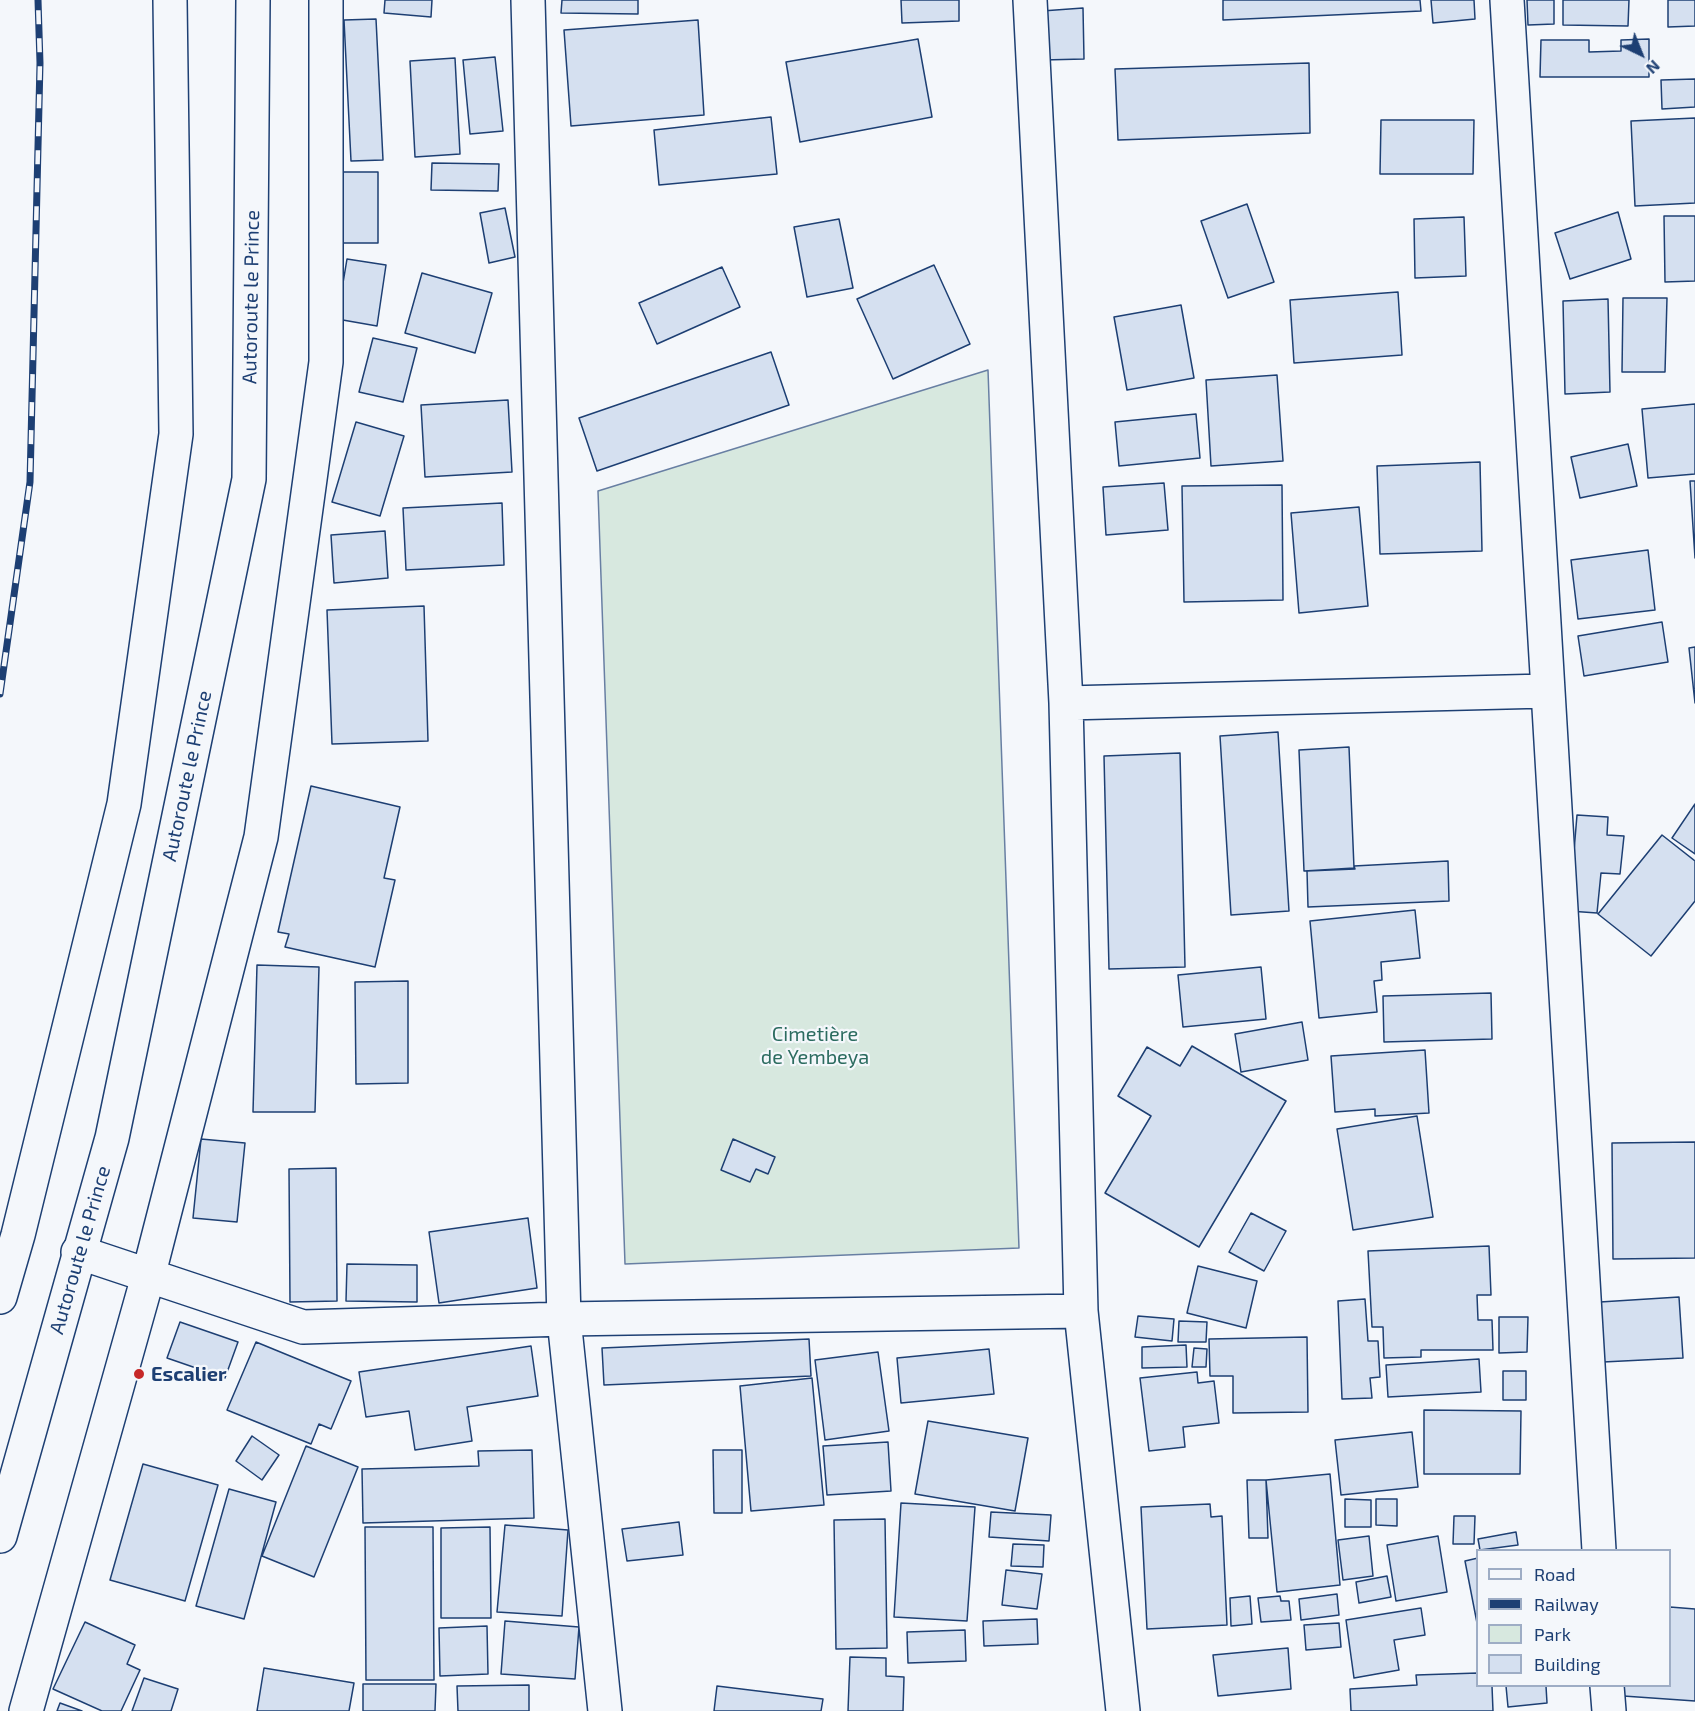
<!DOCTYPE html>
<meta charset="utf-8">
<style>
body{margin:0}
#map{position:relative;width:1695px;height:1711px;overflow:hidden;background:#f4f7fb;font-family:"Exo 2",sans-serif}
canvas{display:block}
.legend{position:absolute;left:1476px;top:1549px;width:195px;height:138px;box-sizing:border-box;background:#f4f7fb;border:2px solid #9eadc5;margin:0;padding:8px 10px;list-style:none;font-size:18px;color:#1d3f73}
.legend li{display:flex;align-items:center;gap:12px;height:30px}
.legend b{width:30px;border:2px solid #9eadc5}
.north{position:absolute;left:1611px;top:24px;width:60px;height:60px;-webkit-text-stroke:4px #f4f7fb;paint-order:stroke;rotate:137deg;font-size:16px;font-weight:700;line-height:24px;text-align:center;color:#1d3f73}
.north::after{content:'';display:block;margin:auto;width:21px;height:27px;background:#1d3f73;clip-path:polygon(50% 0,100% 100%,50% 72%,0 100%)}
</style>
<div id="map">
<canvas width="1695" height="1711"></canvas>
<ul class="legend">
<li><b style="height:8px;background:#f4f7fb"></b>Road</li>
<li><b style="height:8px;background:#1d3f73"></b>Railway</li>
<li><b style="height:16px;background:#d7e8df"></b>Park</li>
<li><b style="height:16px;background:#d5e0f0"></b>Building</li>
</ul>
<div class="north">N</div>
</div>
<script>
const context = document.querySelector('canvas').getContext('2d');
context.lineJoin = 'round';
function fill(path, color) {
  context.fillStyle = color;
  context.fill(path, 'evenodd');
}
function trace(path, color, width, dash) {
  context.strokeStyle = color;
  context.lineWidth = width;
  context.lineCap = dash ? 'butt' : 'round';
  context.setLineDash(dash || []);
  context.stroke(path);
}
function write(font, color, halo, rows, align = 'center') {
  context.font = font + ' "Exo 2",sans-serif';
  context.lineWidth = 4.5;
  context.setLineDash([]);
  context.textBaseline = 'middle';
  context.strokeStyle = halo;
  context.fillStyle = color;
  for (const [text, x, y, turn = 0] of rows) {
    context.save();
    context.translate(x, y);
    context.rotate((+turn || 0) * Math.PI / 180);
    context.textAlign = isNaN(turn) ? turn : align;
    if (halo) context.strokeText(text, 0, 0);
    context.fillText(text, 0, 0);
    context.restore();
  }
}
const green = new Path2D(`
 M 988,370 L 1019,1248 L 625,1264 L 598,491 Z`);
fill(green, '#d7e8df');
trace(green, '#687fa3', 1.5);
const building = new Path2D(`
 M 385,0 L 432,0 L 431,17 L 384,13 Z
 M 562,0 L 638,0 L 638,14 L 561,13 Z
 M 901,0 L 959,0 L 959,21 L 902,23 Z
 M 1223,0 L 1420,0 L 1421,11 L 1223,20 Z
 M 1431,0 L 1474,0 L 1475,19 L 1433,23 Z
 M 1527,0 L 1554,0 L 1554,24 L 1528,25 Z
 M 1563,0 L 1629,0 L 1628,26 L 1563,25 Z
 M 1668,0 L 1695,0 L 1695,26 L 1668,27 Z
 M 1083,8 L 1084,59 L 1043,60 L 1042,11 Z
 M 376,19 L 383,160 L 351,161 L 344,20 Z
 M 698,20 L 704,115 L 571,126 L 564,30 Z
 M 918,39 L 932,117 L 800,142 L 786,62 Z
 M 1649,39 L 1649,77 L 1540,77 L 1541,40 L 1589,40 L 1589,52 L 1621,51 L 1621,40 Z
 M 495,57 L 503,131 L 470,134 L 463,60 Z
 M 455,58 L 460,154 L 415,157 L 410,61 Z
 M 1309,63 L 1310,133 L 1118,140 L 1115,69 Z
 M 1695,79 L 1695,107 L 1662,109 L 1661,80 Z
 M 771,117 L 777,174 L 659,185 L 654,130 Z
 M 1695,118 L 1695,203 L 1635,206 L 1631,121 Z
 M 1381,120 L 1474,120 L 1473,174 L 1380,174 Z
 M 432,163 L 499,164 L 498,191 L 431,190 Z
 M 343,172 L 378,172 L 378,243 L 343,243 Z
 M 1247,204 L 1274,282 L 1228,298 L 1201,221 Z
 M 505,208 L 515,257 L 489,263 L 480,213 Z
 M 1618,212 L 1631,259 L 1570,279 L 1555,233 Z
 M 1664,216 L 1695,216 L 1695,281 L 1665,282 Z
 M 1464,217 L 1466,276 L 1415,278 L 1414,219 Z
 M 839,219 L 853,288 L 807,297 L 794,227 Z
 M 347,259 L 386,265 L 377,326 L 337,319 Z
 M 934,265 L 970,344 L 893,379 L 857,299 Z
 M 722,267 L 740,307 L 657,344 L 639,303 Z
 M 422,273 L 492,293 L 475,353 L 405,333 Z
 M 1398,292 L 1402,355 L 1294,363 L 1290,300 Z
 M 1623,298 L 1667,298 L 1665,372 L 1622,372 Z
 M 1608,299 L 1610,392 L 1565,394 L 1563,301 Z
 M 1181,305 L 1194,378 L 1127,390 L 1114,317 Z
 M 373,338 L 417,348 L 403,402 L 359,392 Z
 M 771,352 L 789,405 L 597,471 L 579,418 Z
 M 1277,375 L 1283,461 L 1211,466 L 1206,380 Z
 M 508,400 L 512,472 L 425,477 L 421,405 Z
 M 1695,404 L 1695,474 L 1648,478 L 1642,409 Z
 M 1196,414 L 1200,458 L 1119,466 L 1115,422 Z
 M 356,422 L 404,436 L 380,516 L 332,502 Z
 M 1628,444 L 1637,486 L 1580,498 L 1571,457 Z
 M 1480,462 L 1482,551 L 1380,554 L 1377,466 Z
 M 1690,481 L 1695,481 L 1695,558 Z
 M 1164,483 L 1168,530 L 1106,535 L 1103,487 Z
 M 1282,485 L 1283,600 L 1184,602 L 1182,486 Z
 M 502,503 L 504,565 L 406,570 L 403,508 Z
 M 1359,507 L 1368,606 L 1299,613 L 1291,513 Z
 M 385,531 L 388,578 L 334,583 L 331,535 Z
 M 1648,550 L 1655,610 L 1578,619 L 1571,560 Z
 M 424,606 L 428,741 L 332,744 L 327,610 Z
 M 1662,622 L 1668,662 L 1584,676 L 1578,636 Z
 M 1695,647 L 1695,703 L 1689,648 Z
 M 1278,732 L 1289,911 L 1231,915 L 1220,736 Z
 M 1349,747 L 1354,868 L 1304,871 L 1299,750 Z
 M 1180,753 L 1185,967 L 1109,969 L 1104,756 Z
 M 311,786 L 400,807 L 384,878 L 395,880 L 375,967 L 285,947 L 289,934 L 278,932 Z
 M 1695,804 L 1695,854 L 1672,838 Z
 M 1577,815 L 1608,817 L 1607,835 L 1624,836 L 1620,874 L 1601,873 L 1597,913 L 1569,911 Z
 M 1662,835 L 1695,861 L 1695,901 L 1651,956 L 1598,914 Z
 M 1448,861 L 1449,901 L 1308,907 L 1307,871 L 1355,869 L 1354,866 Z
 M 1415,910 L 1420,958 L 1381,962 L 1382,980 L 1374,981 L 1377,1012 L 1319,1018 L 1310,921 Z
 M 257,965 L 319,967 L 315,1112 L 253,1112 Z
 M 1261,967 L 1266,1019 L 1183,1027 L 1178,975 Z
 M 408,981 L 408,1083 L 356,1084 L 355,982 Z
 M 1491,993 L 1492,1039 L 1384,1042 L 1383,996 Z
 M 1302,1022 L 1308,1060 L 1241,1072 L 1235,1034 Z
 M 1192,1046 L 1286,1101 L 1199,1247 L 1105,1193 L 1151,1116 L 1118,1096 L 1147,1047 L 1180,1066 Z
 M 1425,1050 L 1429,1113 L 1375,1116 L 1375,1109 L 1335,1112 L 1331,1056 Z
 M 1417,1116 L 1433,1217 L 1353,1230 L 1337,1129 Z
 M 201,1139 L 245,1143 L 237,1222 L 193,1218 Z
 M 733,1139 L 775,1157 L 768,1174 L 756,1169 L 750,1182 L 721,1170 Z
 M 1695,1142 L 1695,1258 L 1613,1259 L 1612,1143 Z
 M 336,1168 L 337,1301 L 290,1302 L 289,1169 Z
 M 1251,1213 L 1286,1231 L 1264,1271 L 1229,1252 Z
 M 528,1218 L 537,1288 L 439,1303 L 429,1232 Z
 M 1489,1246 L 1491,1295 L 1477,1295 L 1478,1320 L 1492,1320 L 1493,1350 L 1421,1350 L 1421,1357 L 1384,1358 L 1383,1327 L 1372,1327 L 1368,1251 Z
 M 347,1264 L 417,1265 L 417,1302 L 346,1301 Z
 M 1198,1266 L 1257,1281 L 1246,1328 L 1187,1313 Z
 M 1679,1297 L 1683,1358 L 1603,1362 L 1600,1302 Z
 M 1365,1299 L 1368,1341 L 1378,1341 L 1380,1377 L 1370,1378 L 1372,1398 L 1342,1399 L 1338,1301 Z
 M 1138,1316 L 1174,1319 L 1172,1341 L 1135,1337 Z
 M 1499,1317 L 1528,1317 L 1527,1352 L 1499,1353 Z
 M 1179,1321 L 1207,1322 L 1206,1342 L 1178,1342 Z
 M 180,1322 L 238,1342 L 225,1378 L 167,1358 Z
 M 1307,1337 L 1308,1412 L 1233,1413 L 1233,1376 L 1210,1376 L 1209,1339 Z
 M 809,1339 L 811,1376 L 604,1385 L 602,1348 Z
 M 256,1342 L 351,1381 L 331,1429 L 319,1424 L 311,1444 L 227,1410 Z
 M 1186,1345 L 1187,1367 L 1142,1368 L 1142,1347 Z
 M 531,1346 L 538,1396 L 467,1407 L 472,1441 L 415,1450 L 409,1411 L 366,1417 L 359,1372 Z
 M 1194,1348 L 1207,1349 L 1206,1367 L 1192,1367 Z
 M 989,1349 L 994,1394 L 901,1403 L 897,1358 Z
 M 878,1352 L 889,1431 L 825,1440 L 815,1360 Z
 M 1479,1359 L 1481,1392 L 1388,1397 L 1386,1365 Z
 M 1503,1371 L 1526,1371 L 1526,1400 L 1503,1400 Z
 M 1197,1372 L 1198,1383 L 1214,1381 L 1219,1423 L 1183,1427 L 1185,1447 L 1149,1451 L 1140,1378 Z
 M 812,1378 L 824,1505 L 751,1511 L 740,1386 Z
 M 1424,1410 L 1521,1411 L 1520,1474 L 1424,1474 Z
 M 928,1421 L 1028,1438 L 1015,1511 L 915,1494 Z
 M 1412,1432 L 1418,1487 L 1341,1495 L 1335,1440 Z
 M 252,1436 L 279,1455 L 262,1480 L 236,1461 Z
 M 888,1442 L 891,1491 L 827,1495 L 823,1446 Z
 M 306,1446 L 358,1467 L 314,1577 L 262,1556 Z
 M 532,1450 L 534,1518 L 363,1523 L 362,1469 L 479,1466 L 478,1451 Z
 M 713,1450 L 742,1450 L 742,1513 L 714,1513 Z
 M 143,1464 L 218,1485 L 185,1601 L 110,1580 Z
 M 1330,1474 L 1340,1585 L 1277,1592 L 1266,1480 Z
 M 1247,1480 L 1266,1480 L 1268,1538 L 1249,1538 Z
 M 229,1489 L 276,1502 L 244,1619 L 196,1606 Z
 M 1345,1499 L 1371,1500 L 1371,1527 L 1345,1527 Z
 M 1376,1499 L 1397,1499 L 1397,1526 L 1376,1525 Z
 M 901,1503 L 975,1507 L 967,1621 L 894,1617 Z
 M 1210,1504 L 1211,1517 L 1222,1516 L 1227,1625 L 1147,1629 L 1141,1507 Z
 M 991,1512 L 1051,1515 L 1049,1541 L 989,1537 Z
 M 1454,1516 L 1475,1516 L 1474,1544 L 1453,1544 Z
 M 885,1519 L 887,1648 L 836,1649 L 834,1520 Z
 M 679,1522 L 683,1555 L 627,1561 L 622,1529 Z
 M 505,1525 L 568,1530 L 562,1616 L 497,1612 Z
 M 365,1527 L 433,1527 L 434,1680 L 366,1680 Z
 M 490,1527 L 491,1618 L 441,1618 L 441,1528 Z
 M 1516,1532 L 1518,1545 L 1480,1550 L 1478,1539 Z
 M 1369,1536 L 1373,1576 L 1343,1580 L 1338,1540 Z
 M 1438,1536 L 1447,1592 L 1396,1601 L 1387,1545 Z
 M 1013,1544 L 1044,1545 L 1043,1567 L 1011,1566 Z
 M 1478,1558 L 1478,1623 L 1477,1623 L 1465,1561 Z
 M 1006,1570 L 1042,1574 L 1037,1609 L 1002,1605 Z
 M 1387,1576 L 1391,1597 L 1359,1603 L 1356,1582 Z
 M 1337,1594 L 1339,1615 L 1301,1620 L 1299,1599 Z
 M 1250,1596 L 1252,1624 L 1231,1626 L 1230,1598 Z
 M 1280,1596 L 1281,1601 L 1289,1601 L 1291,1620 L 1261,1622 L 1258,1598 Z
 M 1670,1607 L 1695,1609 L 1695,1701 L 1609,1695 L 1610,1686 L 1670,1686 Z
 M 1421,1608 L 1425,1635 L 1394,1640 L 1399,1670 L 1354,1678 L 1346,1620 Z
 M 1037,1619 L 1038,1644 L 984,1646 L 983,1621 Z
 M 505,1621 L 579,1627 L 575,1679 L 501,1674 Z
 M 85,1622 L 135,1645 L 127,1664 L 140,1670 L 121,1711 L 102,1711 L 53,1689 Z
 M 1339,1623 L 1341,1647 L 1306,1650 L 1304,1625 Z
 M 487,1626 L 488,1674 L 440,1676 L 439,1628 Z
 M 965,1630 L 966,1661 L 908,1663 L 907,1632 Z
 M 1288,1648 L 1291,1689 L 1218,1696 L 1213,1655 Z
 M 850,1657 L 886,1658 L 886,1676 L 904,1677 L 903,1711 L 848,1711 Z
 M 264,1668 L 354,1683 L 349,1711 L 257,1711 Z
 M 1478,1673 L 1478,1686 L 1492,1686 L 1493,1711 L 1351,1711 L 1350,1689 L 1417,1685 L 1416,1675 Z
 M 144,1678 L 178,1689 L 171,1711 L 132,1711 Z
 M 363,1684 L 436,1684 L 435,1711 L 363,1711 Z
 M 529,1685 L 529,1711 L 458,1711 L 457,1686 Z
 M 717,1686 L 823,1699 L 821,1711 L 714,1711 Z
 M 1506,1686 L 1546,1686 L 1547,1703 L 1508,1707 Z
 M 60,1703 L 82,1711 L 57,1711 Z`);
fill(building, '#d5e0f0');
trace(building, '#1d3f73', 1.5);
const street = new Path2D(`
 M 528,0 L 564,1319 L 605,1711
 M 1030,0 L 1066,703 L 1081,1311 L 1123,1711
 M 1507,0 L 1599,1550
 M 1066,703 L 1546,691
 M 78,1252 L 303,1327 L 564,1319 L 1081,1311
 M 1607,1686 L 1609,1711
 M 26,1711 L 149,1273 L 261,837 L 326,362 L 326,0`);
const primary = new Path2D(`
 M 0,1297 L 18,1235 L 124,804 L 176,434 L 170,0
 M 0,1536 L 112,1138 L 249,479 L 253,0`);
trace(street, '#1d3f73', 36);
trace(primary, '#1d3f73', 36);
trace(street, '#f4f7fb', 33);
trace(primary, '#f4f7fb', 33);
const rail = new Path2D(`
 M 0,694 L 30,482 L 40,63 L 38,0`);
trace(rail, '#1d3f73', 7);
trace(rail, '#f4f7fb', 4.5, [14]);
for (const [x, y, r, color] of [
 [139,1374,6,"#c62828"]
]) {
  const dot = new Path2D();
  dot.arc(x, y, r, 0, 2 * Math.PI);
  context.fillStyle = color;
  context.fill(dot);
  trace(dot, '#f4f7fb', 2);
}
write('20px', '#1d3f73', '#f4f7fb', [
 ["Autoroute le Prince",251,297,-89],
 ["Autoroute le Prince",187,776,-78],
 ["Autoroute le Prince",80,1250,-74]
]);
write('20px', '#2c6c60', '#f4f7fb', [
 ["Cimetière",815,1034],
 ["de Yembeya",815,1057]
]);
write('bold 20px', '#1d3f73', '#f4f7fb', [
 ["Escalier",151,1374]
], 'left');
</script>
